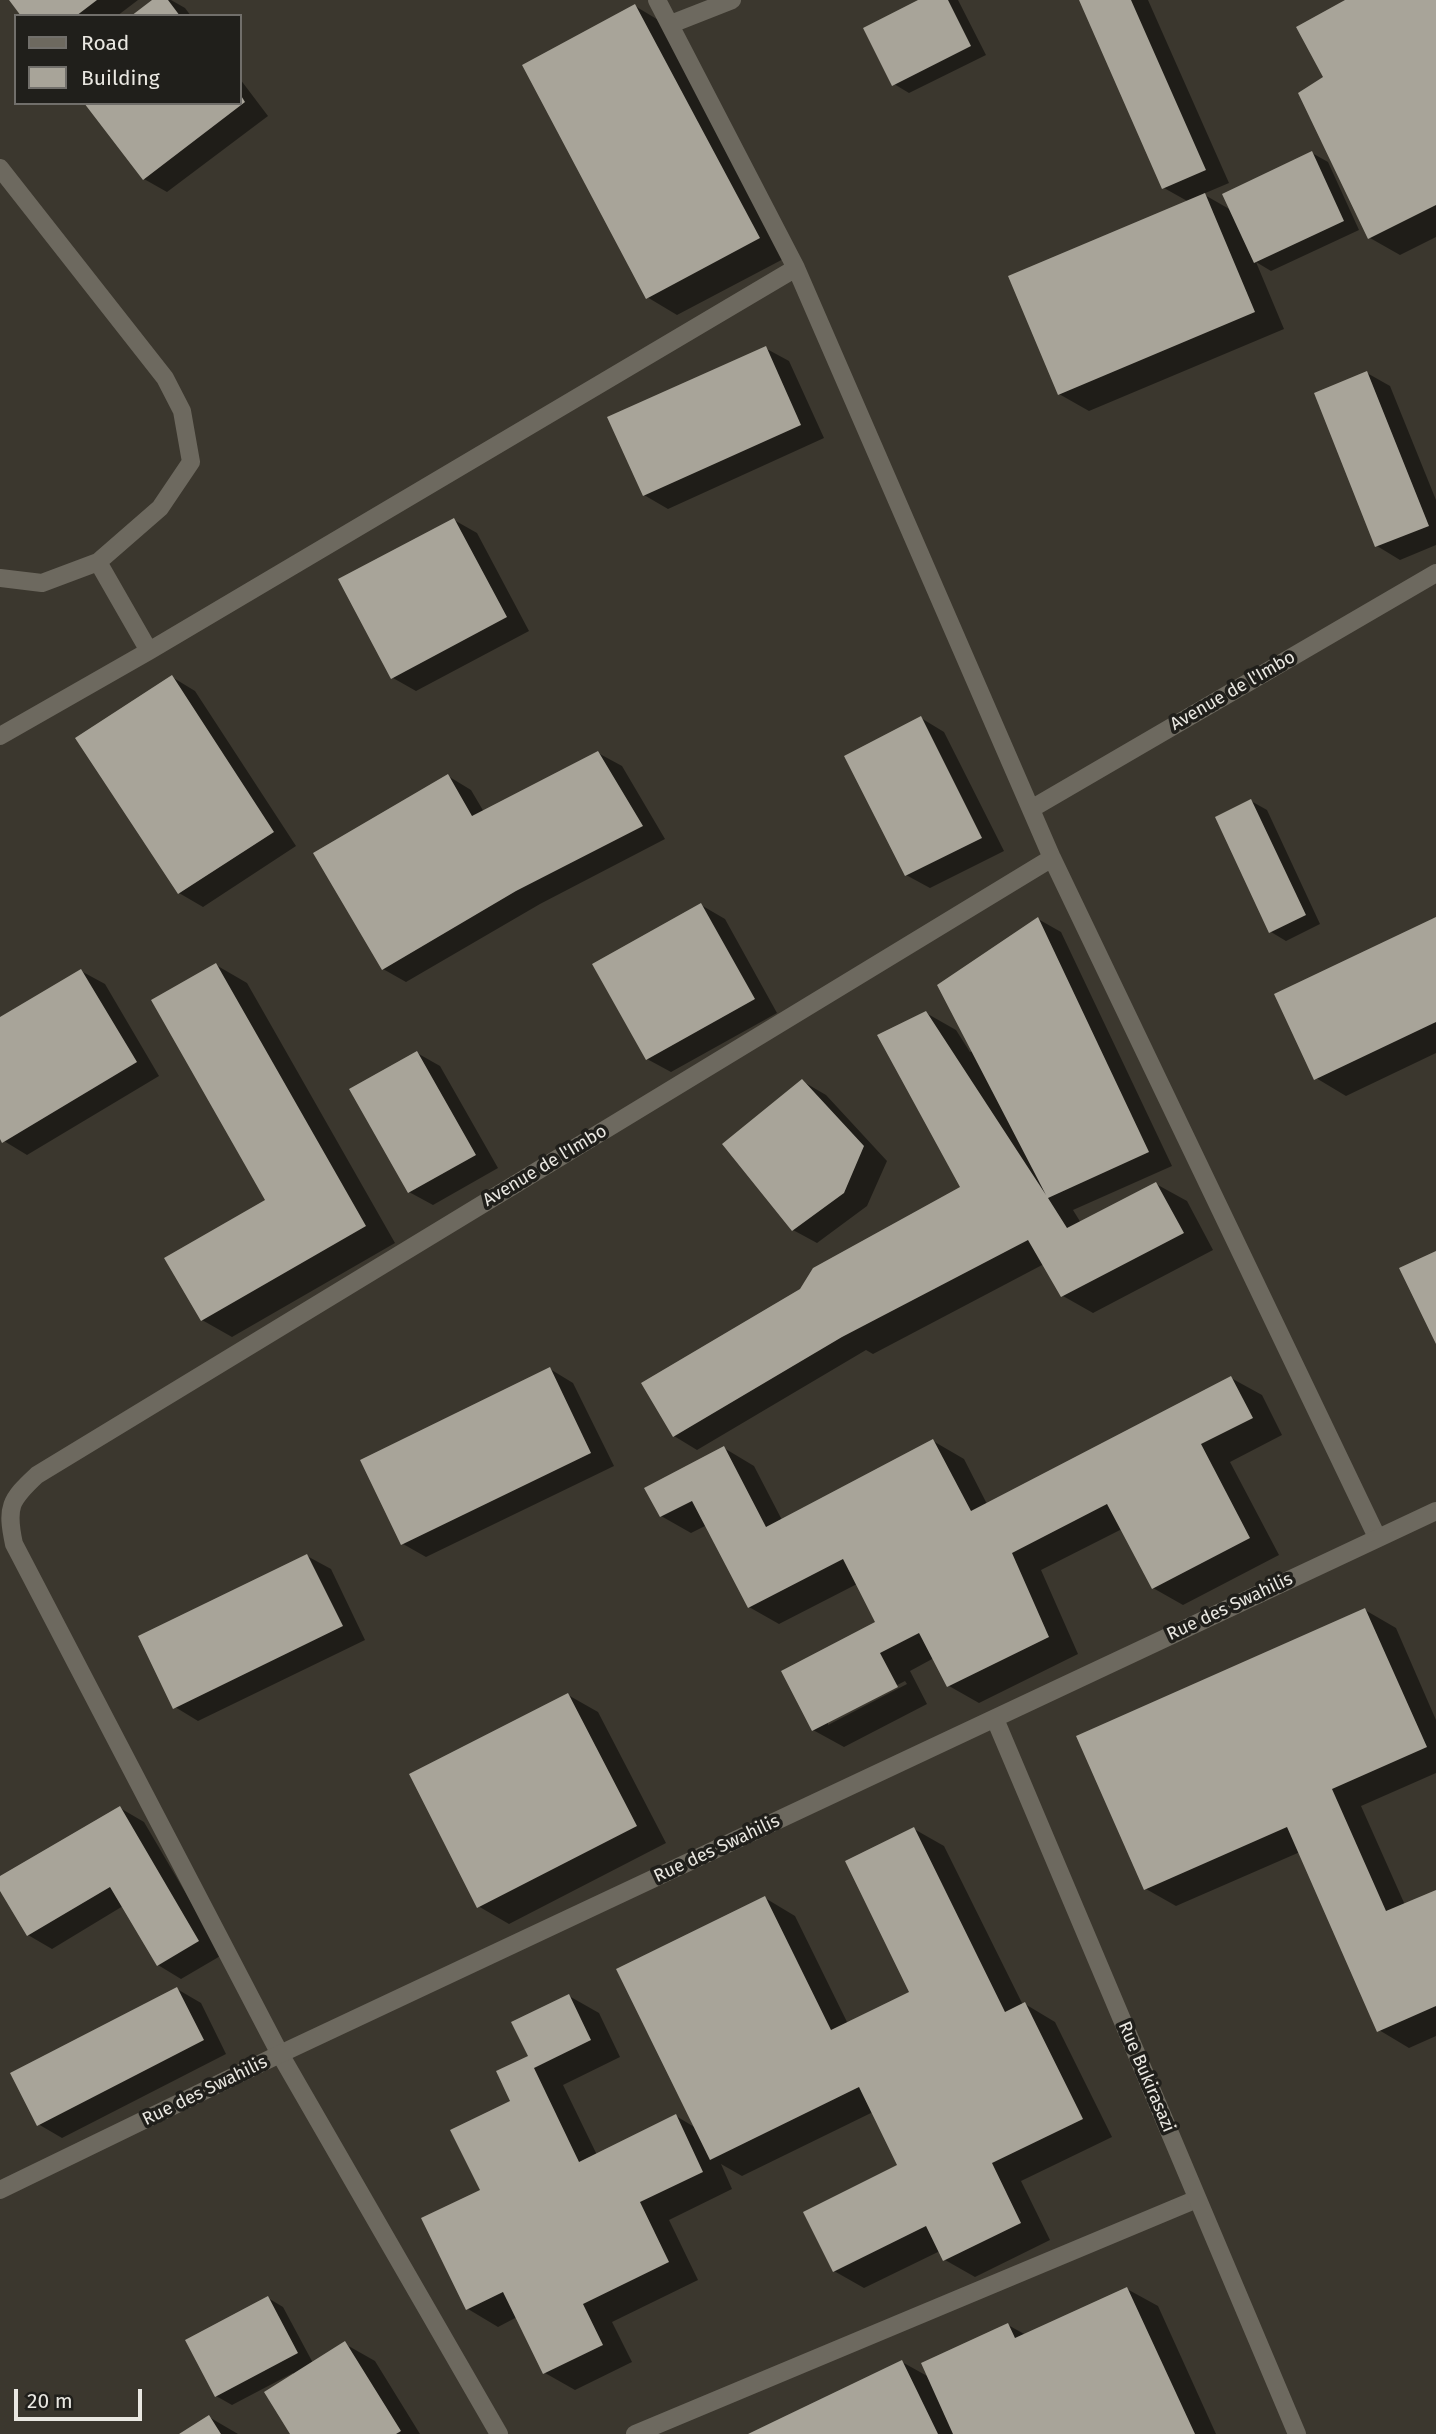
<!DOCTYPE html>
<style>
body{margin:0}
#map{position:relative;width:1436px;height:2434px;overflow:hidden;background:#3b372e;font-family:"Fira Sans",sans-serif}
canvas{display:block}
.legend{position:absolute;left:14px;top:14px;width:228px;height:91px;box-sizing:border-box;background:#201f1b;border:2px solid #716f6b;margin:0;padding:9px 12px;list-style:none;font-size:21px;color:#eae8e2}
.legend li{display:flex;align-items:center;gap:14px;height:35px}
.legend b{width:35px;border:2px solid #716f6b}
.scale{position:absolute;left:14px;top:2389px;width:128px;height:32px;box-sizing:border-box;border:4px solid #eae8e2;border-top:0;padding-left:9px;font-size:21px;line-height:24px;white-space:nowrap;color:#eae8e2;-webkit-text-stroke:5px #201f1b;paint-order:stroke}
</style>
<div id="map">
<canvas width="1436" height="2434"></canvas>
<ul class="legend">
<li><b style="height:9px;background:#6d695f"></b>Road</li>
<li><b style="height:19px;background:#a8a499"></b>Building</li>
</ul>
<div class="scale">20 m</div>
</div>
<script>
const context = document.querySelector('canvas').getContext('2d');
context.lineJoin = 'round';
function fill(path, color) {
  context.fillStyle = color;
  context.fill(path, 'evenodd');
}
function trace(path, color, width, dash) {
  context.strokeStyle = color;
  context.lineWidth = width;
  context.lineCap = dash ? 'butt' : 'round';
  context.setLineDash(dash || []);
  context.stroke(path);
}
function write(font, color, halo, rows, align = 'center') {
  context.font = font + ' "Fira Sans",sans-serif';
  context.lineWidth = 7;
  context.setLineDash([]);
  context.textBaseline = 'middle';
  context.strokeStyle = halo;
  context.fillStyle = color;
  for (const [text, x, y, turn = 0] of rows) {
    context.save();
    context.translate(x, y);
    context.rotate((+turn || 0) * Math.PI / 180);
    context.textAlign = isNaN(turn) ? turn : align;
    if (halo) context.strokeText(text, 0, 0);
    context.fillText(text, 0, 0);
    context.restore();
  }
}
fill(new Path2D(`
 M 12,0 L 138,0 L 117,16 L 24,16 Z
 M 155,0 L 171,0 L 185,8 L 191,16 L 134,16 Z
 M 922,0 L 958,0 L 986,55 L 909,93 L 894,84 Z
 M 1080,0 L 1148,0 L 1229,183 L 1203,194 L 1231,210 L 1312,153 L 1328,162 L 1359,230 L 1271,271 L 1256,262 L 1284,329 L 1089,411 L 1059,394 L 1189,202 L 1164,188 Z
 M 1349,0 L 1436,0 L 1436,237 L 1400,255 L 1370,238 L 1326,78 Z
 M 635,6 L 665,24 L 789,256 L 677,315 L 647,297 Z
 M 240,79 L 268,116 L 167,192 L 144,179 L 240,103 Z
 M 765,348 L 789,361 L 824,438 L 668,509 L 644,495 Z
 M 1367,373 L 1390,386 L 1436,500 L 1436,545 L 1400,560 L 1377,546 Z
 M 454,520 L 477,533 L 529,631 L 416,691 L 393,678 Z
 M 172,677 L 195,691 L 296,846 L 203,907 L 179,893 Z
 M 921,718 L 944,732 L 1004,851 L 930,888 L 906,875 Z
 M 598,753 L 622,766 L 665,839 L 540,904 L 406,982 L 383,969 L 448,776 L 471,790 L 484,812 Z
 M 1251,801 L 1267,810 L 1320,924 L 1286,941 L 1271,932 Z
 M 701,905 L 725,919 L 777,1013 L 671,1072 L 647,1059 Z
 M 1038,919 L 1061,932 L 1172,1166 L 1073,1210 L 1081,1223 L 1156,1184 L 1187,1201 L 1213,1250 L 1093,1313 L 1063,1296 L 1044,1264 L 873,1354 L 866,1350 L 697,1450 L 674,1436 L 801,1291 L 963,1188 L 926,1013 L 956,1030 L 970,1052 L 973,1051 Z
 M 1436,919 L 1436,1053 L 1346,1096 L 1316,1078 Z
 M 216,965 L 247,983 L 395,1243 L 232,1337 L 202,1320 L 268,1201 Z
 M 81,971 L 105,984 L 159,1076 L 27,1155 L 4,1141 L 0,1135 L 0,1019 Z
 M 417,1053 L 440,1066 L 498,1168 L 433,1205 L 409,1192 Z
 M 802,1081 L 826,1095 L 887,1161 L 867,1206 L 817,1243 L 793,1230 Z
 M 550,1369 L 573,1383 L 614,1466 L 426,1557 L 403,1544 Z
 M 1231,1378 L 1262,1395 L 1282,1435 L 1230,1462 L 1279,1555 L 1183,1605 L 1153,1588 L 1122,1529 L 1041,1570 L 1078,1654 L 979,1703 L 949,1686 L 934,1658 L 910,1671 L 927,1704 L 844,1747 L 813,1730 L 877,1623 L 857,1584 L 779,1624 L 749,1607 L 707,1525 L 691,1533 L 661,1516 L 724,1448 L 754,1466 L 782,1520 L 933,1441 L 964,1459 L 987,1504 ZM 905,1681 L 907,1684 L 828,1725 L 828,1721 Z
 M 307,1556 L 331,1569 L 365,1640 L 198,1721 L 175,1707 Z
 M 1365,1610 L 1396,1628 L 1436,1720 L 1436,1773 L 1361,1806 L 1405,1905 L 1436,1892 L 1436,2036 L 1409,2048 L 1379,2030 L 1300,1852 L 1176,1906 L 1146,1889 Z
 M 568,1695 L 598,1712 L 666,1843 L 509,1924 L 478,1906 Z
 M 120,1808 L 144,1822 L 222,1955 L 181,1979 L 158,1965 L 123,1906 L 52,1949 L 28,1935 L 0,1887 L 0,1878 Z
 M 914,1829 L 944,1846 L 1023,2005 L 1025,2004 L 1055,2022 L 1112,2137 L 1021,2181 L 1050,2240 L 975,2277 L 945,2260 L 940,2251 L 864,2288 L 834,2271 L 899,2166 L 873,2112 L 742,2176 L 721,2164 L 732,2189 L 669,2220 L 698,2280 L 612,2322 L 632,2362 L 575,2390 L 545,2373 L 517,2317 L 498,2327 L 468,2309 L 482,2191 L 512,2101 L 530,2057 L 569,1996 L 599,2013 L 620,2057 L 563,2085 L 597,2155 L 676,2116 L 696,2128 L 765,1898 L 795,1916 L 848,2024 L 911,1993 Z
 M 177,1989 L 201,2003 L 226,2054 L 62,2138 L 38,2124 Z
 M 1127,2289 L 1158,2306 L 1216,2434 L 752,2434 L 902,2362 L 929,2377 L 1008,2325 L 1026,2335 Z
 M 268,2298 L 283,2307 L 313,2363 L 345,2344 L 375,2361 L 420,2434 L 293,2434 L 293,2373 L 232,2405 L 216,2396 Z
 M 209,2417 L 238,2434 L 182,2434 Z`), '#0007');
fill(new Path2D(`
 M 9,0 L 97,0 L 76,16 L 21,16 Z
 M 152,0 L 168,0 L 180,16 L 131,16 Z
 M 918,0 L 948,0 L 971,46 L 892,86 L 863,28 Z
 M 1079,0 L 1131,0 L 1206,170 L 1162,189 Z
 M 1345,0 L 1436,0 L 1436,205 L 1368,239 L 1298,93 L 1323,77 L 1296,27 Z
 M 635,4 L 760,238 L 646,299 L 522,65 Z
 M 240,94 L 245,102 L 143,180 L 84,103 L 240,103 Z
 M 1312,151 L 1344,221 L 1254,263 L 1222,194 Z
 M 1205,193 L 1255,312 L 1058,395 L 1008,276 Z
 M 766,346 L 801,425 L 643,496 L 607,417 Z
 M 1367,371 L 1429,526 L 1375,547 L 1314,393 Z
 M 454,518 L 507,617 L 391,679 L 338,579 Z
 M 172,675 L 274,832 L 178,894 L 75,738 Z
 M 921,716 L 982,838 L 905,876 L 844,756 Z
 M 598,751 L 643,826 L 516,891 L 382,970 L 313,853 L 448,774 L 472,816 Z
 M 1251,799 L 1306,915 L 1269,933 L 1215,817 Z
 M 701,903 L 755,999 L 646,1060 L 592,964 Z
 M 1038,917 L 1149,1152 L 1048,1198 L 1067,1228 L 1156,1182 L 1184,1233 L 1061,1297 L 1028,1240 L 842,1337 L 673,1437 L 641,1383 L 800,1289 L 813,1268 L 960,1187 L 877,1035 L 926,1011 L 1046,1195 L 937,985 Z
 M 1436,917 L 1436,1022 L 1314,1080 L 1274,994 Z
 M 216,963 L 366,1226 L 201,1321 L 164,1258 L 265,1200 L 151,1000 Z
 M 81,969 L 137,1062 L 2,1143 L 0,1139 L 0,1017 Z
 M 417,1051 L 476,1155 L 408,1193 L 349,1089 Z
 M 802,1079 L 864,1146 L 844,1193 L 792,1231 L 722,1144 Z
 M 1436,1251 L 1436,1344 L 1399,1268 Z
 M 550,1367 L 591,1453 L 401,1545 L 360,1460 Z
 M 1231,1376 L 1253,1418 L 1201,1444 L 1250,1538 L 1152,1589 L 1107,1504 L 1012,1553 L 1049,1637 L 947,1687 L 919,1633 L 880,1653 L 898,1687 L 812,1731 L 781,1671 L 875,1622 L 843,1559 L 748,1608 L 692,1501 L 660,1517 L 644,1488 L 724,1446 L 766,1527 L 933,1439 L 971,1511 Z
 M 307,1554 L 343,1626 L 173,1709 L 138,1636 Z
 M 1365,1608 L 1427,1747 L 1332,1789 L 1386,1911 L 1436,1890 L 1436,2006 L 1377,2032 L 1287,1827 L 1144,1890 L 1076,1736 Z
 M 568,1693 L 637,1826 L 477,1908 L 409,1774 Z
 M 120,1806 L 199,1941 L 157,1966 L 110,1887 L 27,1936 L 0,1891 L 0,1876 Z
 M 914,1827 L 1005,2012 L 1025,2002 L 1083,2119 L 992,2163 L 1021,2223 L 943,2261 L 926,2226 L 833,2272 L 803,2212 L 897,2165 L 859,2087 L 710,2160 L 616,1969 L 765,1896 L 831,2030 L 909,1992 L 845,1861 Z
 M 177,1987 L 204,2040 L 37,2126 L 10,2073 Z
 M 569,1994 L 591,2040 L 534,2068 L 579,2162 L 676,2114 L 703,2172 L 640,2202 L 669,2262 L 583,2304 L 603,2345 L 543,2374 L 503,2292 L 466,2310 L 421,2218 L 480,2190 L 450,2130 L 510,2101 L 496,2071 L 528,2056 L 511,2022 Z
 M 1127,2287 L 1195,2434 L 953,2434 L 921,2363 L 1008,2323 L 1015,2338 Z
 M 268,2296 L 298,2353 L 215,2397 L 185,2340 Z
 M 345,2341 L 401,2431 L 396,2434 L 290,2434 L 264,2392 Z
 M 902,2360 L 938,2434 L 748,2434 L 777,2420 Z
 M 209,2415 L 221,2434 L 179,2434 Z`), '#a8a499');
trace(new Path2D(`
 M 657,0 L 796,268 L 1052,858 L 1377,1537
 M 671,24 L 732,0
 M 0,168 L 165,378 L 182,411 L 191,462 L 160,508 L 98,562 L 42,583 L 0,578
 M 98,562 L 149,651
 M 0,736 L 149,651 L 796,268
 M 1031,809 L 1436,573
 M 499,2434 L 280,2054 L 14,1544 C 6,1507 10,1500 37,1475 L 1052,858
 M 635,2434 L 1197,2199`), '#6d695f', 18);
trace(new Path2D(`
 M 995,1719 L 1297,2434
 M 0,2190 L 280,2054 L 1436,1511`), '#6d695f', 18);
write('18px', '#eae8e2', '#201f1b', [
 ["Avenue de l'Imbo",1233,691,-30],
 ["Avenue de l'Imbo",545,1166,-31],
 ["Rue des Swahilis",1230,1607,-25],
 ["Rue des Swahilis",717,1849,-25],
 ["Rue Bukirasazi",1146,2077,67],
 ["Rue des Swahilis",205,2091,-26]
]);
</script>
